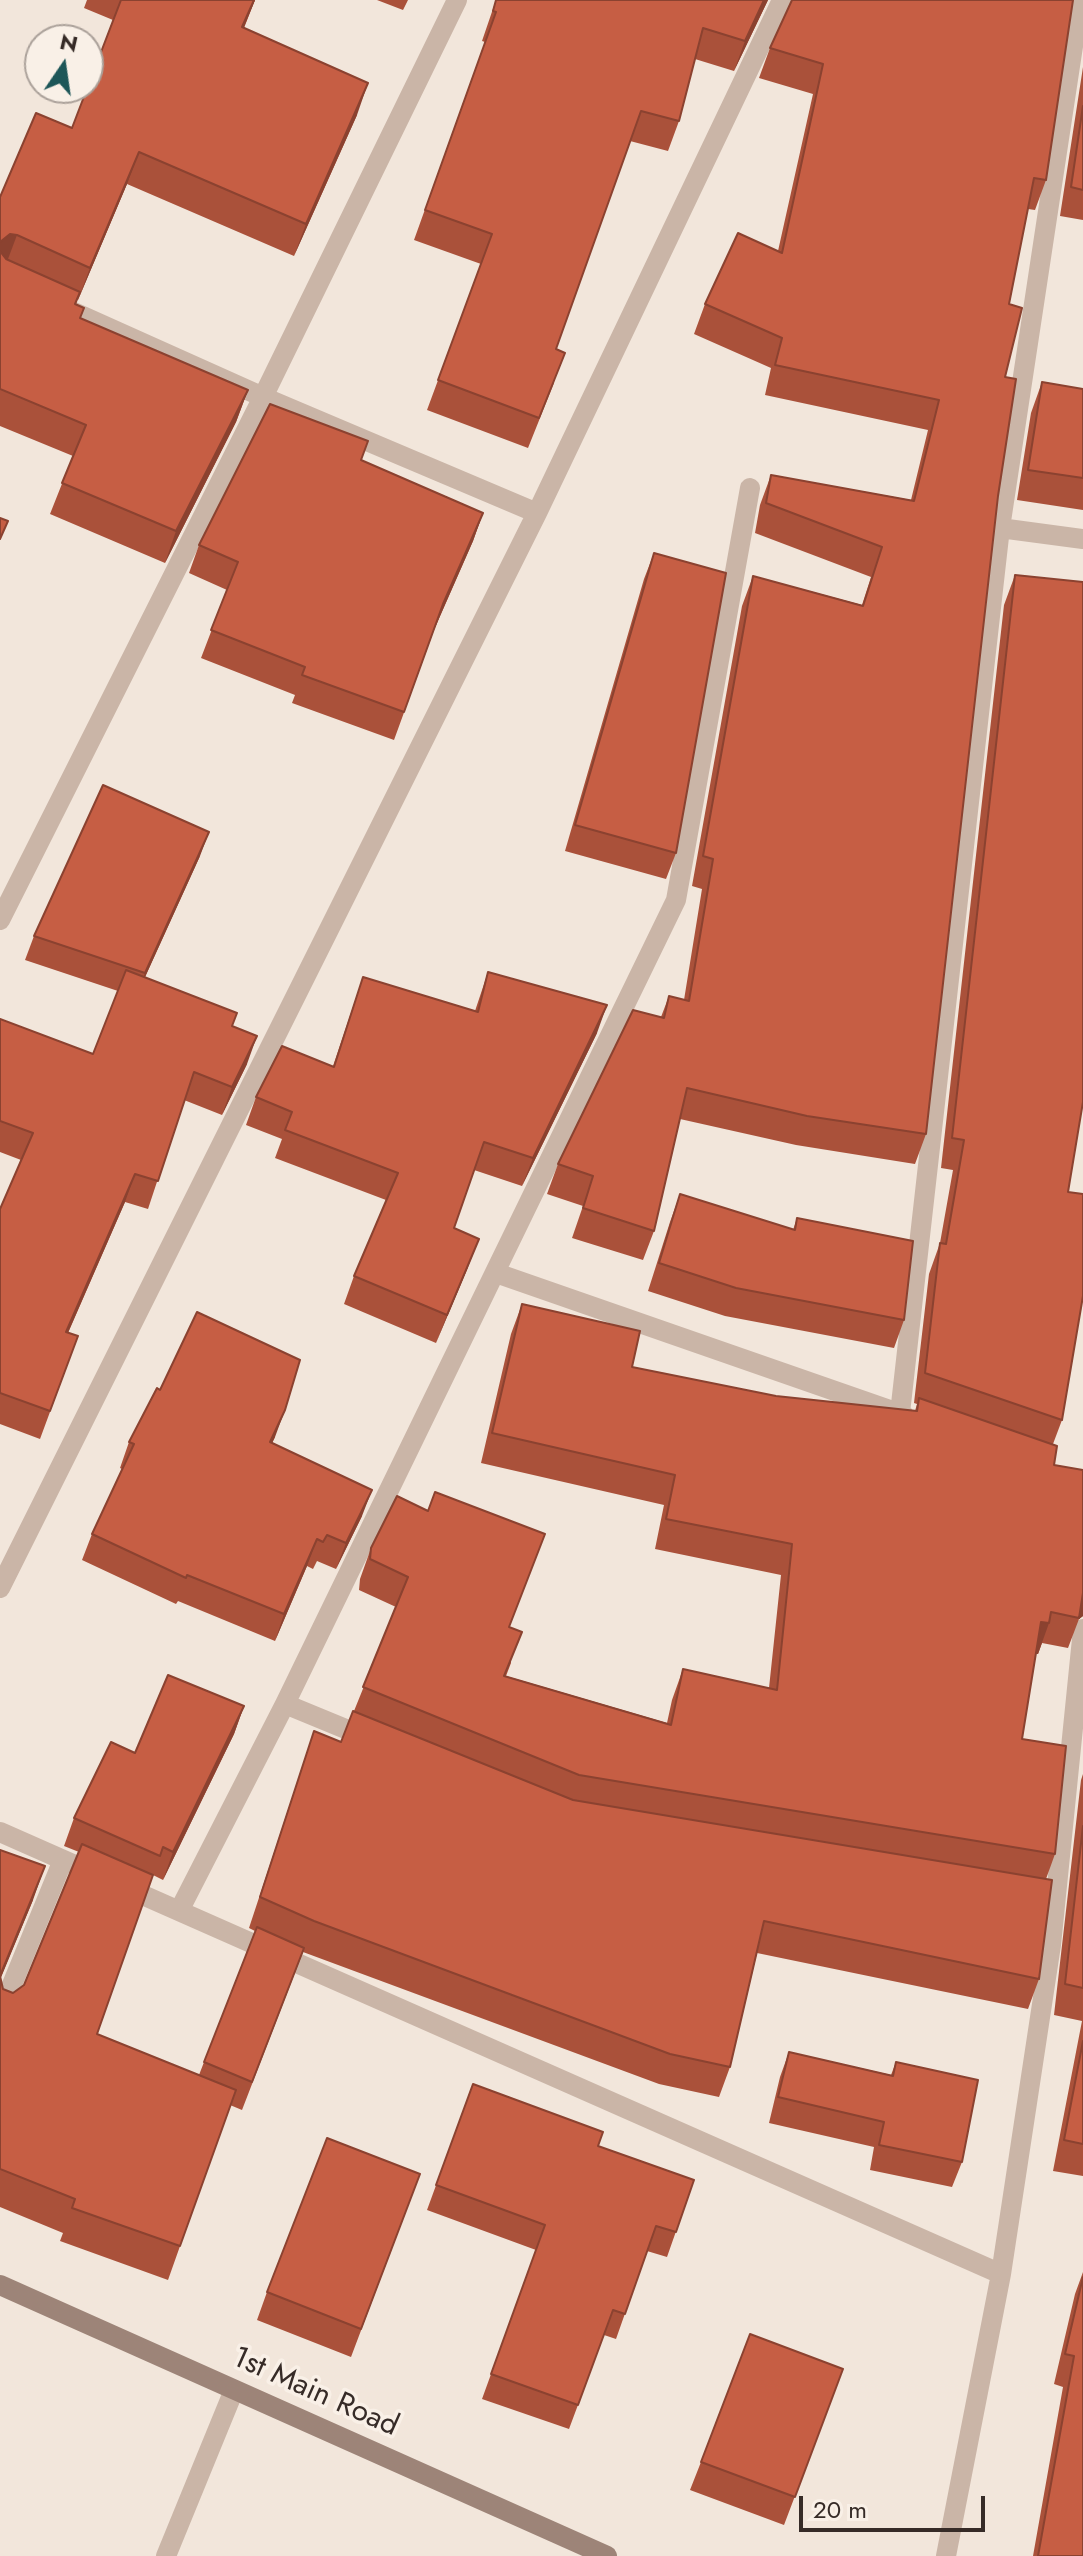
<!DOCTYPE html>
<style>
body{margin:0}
#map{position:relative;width:1083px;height:2556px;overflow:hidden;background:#f2e6db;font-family:Jost,sans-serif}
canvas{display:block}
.north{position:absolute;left:24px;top:24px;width:80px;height:80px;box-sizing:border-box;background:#f9f0e7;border:2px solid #aba19a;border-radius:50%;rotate:13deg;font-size:22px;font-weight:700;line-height:32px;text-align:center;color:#362b27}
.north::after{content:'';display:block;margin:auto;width:28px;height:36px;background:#1d5658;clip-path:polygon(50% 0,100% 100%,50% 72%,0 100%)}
.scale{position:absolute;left:799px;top:2496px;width:186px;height:36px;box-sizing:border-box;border:4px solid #362b27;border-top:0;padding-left:10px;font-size:24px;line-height:28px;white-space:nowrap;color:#362b27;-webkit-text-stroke:6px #f9f0e7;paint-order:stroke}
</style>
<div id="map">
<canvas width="1083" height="2556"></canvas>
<div class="north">N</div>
<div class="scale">20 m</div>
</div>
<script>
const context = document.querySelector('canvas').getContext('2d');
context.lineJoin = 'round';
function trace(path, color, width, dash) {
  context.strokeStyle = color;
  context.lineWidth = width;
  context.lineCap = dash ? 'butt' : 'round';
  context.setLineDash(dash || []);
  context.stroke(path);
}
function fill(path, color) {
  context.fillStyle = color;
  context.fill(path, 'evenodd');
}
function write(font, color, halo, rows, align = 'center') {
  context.font = font + ' Jost,sans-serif';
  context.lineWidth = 7;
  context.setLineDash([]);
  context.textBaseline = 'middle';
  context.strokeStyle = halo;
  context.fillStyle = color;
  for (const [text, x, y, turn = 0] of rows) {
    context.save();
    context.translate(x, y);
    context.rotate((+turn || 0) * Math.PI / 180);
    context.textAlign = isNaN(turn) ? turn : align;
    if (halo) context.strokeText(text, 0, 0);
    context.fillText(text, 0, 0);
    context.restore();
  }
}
trace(new Path2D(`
 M 166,2556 L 234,2390`), '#cab5a7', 20);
trace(new Path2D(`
 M 457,0 L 263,397 L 537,513
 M 1000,528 L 1083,539
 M 0,920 L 263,397 L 60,306
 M 496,1273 L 904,1415
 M 900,1413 L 1000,528 L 1080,0
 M 0,1588 L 537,513 L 782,0
 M 285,1704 L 370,1739
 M 0,1832 L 1001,2274
 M 179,1911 L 285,1704 L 676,900 L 750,488
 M 0,2014 L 63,1860
 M 946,2556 L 1001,2274 L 1051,1945 L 1083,1629`), '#cab5a7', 20);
trace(new Path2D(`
 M 0,2285 L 607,2556`), '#9d8478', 20);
fill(new Path2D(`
 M 87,0 L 255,0 L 244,28 L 357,115 L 294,256 L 127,184 L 78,300 L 77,299 L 76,304 L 81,319 L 248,390 L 236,422 L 165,563 L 50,514 L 73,456 L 0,426 L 0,197 L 72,128 L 113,20 L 84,8 Z
 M 377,0 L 408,0 L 403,10 Z
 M 496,0 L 768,0 L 734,71 L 695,59 L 679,121 L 668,151 L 630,141 L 556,349 L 554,383 L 528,448 L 427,410 L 481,264 L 414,240 L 485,42 L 482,41 Z
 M 792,0 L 1046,180 L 1035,210 L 1028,209 L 1009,304 L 998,496 L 926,1134 L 915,1164 L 796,1145 L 680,1119 L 654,1231 L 643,1260 L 572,1238 L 583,1206 L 547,1194 L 558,1164 L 661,1017 L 669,996 L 684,1000 L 702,889 L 692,886 L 742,606 L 753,576 L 862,605 L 871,577 L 755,533 L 760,505 L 771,475 L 911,500 L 928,430 L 765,395 L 771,368 L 694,334 L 705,304 L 778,251 L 813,94 L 759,78 L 770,48 Z
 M 1083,67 L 1083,220 L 1060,216 Z
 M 1042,382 L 1083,389 L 1083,510 L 1017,500 L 1031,413 Z
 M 361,460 L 483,513 L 473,541 L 434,630 L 394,740 L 292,703 L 295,695 L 201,658 L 227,590 L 189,573 L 199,545 Z
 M 654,553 L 676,853 L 666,879 L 565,851 L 644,579 Z
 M 1015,575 L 1068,1192 L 1062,1420 L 1053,1444 L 1054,1465 L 1083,1470 L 1083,1616 L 1079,1619 L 1068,1648 L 1042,1643 L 1038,1654 L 1036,1654 L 1022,1739 L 1055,1854 L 1046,1879 L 1039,1979 L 1028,2009 L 757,1953 L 730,2067 L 719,2097 L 659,2084 L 303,1952 L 242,2110 L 230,2105 L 168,2280 L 60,2241 L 63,2233 L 0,2207 L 0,1850 L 33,1900 L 0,1979 L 3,1989 L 13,1993 L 24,1985 L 79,1852 L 64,1846 L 74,1818 L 135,1753 L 244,1706 L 234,1734 L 163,1880 L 153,1875 L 97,2034 L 199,2075 L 255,1931 L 249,1928 L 314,1731 L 341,1742 L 354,1711 L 396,1607 L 359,1590 L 360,1579 L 371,1548 L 510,1627 L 511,1663 L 506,1676 L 667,1723 L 672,1700 L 683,1669 L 769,1688 L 781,1575 L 655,1549 L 664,1505 L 481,1463 L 511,1334 L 522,1304 L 632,1367 L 776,1396 L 915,1411 L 917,1404 L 914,1403 L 929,1274 L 940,1243 L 953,1170 L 941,1168 L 1004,605 Z
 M 200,856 L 145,977 L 232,1026 L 247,1064 L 222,1115 L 184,1100 L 148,1209 L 125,1202 L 68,1333 L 78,1336 L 40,1439 L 0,1424 L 0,1209 L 21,1160 L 0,1152 L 0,1019 L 93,1054 L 118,991 L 25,960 L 34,936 Z
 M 488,972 L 597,1033 L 522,1186 L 474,1170 L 454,1228 L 468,1267 L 436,1343 L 344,1304 L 354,1276 L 386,1200 L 275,1158 L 282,1139 L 246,1125 L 256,1097 L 333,1066 L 363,977 L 475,1011 Z
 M 680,1194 L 793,1230 L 797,1218 L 904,1320 L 894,1348 L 725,1316 L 648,1291 L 670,1222 Z
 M 275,1437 L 272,1443 L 362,1516 L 336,1569 L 317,1561 L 313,1569 L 307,1566 L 275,1641 L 178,1601 L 176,1604 L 82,1560 L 92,1534 L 122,1469 L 120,1468 L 129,1442 Z
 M 1083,1774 L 1083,2176 L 1053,2171 L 1082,2021 L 1054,2015 L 1081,1780 Z
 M 789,2052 L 891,2075 L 896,2062 L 962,2162 L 952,2187 L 870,2170 L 874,2147 L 769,2123 L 780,2077 Z
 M 473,2084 L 598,2146 L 694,2180 L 667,2257 L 647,2251 L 616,2339 L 604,2335 L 569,2429 L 482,2399 L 536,2250 L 427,2210 Z
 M 420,2174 L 351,2357 L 257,2320 L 267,2292 Z
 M 1083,2272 L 1083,2556 L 1033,2556 L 1063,2387 L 1054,2384 L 1075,2294 Z
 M 843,2369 L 784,2525 L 690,2490 L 701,2462 Z`), '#aa513a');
fill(new Path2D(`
 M 254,0 L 255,0 L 231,59 L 242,27 Z
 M 764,0 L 768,0 L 734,71 L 745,41 Z
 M 368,83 L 357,115 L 294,256 L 306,224 Z
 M 139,152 L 127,184 L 78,300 L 90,268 Z
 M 10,234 L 17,235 L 5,267 L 0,266 L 0,242 Z
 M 248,390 L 236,422 L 165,563 L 176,531 Z
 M 483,513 L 473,541 L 433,632 L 443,604 Z
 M 209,832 L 200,856 L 136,997 L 145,973 Z
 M 607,1005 L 597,1033 L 522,1186 L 533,1158 Z
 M 257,1036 L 247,1064 L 222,1115 L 232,1087 Z
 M 135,1174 L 125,1202 L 56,1360 L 66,1332 Z
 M 479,1239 L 468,1267 L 436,1343 L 447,1315 Z
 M 285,1410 L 275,1437 L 260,1468 L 270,1442 Z
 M 372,1490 L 362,1516 L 336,1569 L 346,1543 Z
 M 317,1539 L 307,1566 L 275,1641 L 284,1614 Z
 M 1083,1592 L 1083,1616 L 1079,1619 L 1079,1618 Z
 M 1041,1622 L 1049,1623 L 1038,1654 L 1030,1653 Z
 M 244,1706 L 234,1734 L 163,1880 L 173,1852 Z
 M 45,1866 L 33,1900 L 0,1980 L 0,1976 Z`), '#8b4230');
const building = new Path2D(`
 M 121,0 L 254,0 L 242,27 L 368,83 L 306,224 L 139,152 L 90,268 L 17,235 L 10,234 L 0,242 L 0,197 L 36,113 L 72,128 Z
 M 496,0 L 764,0 L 745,41 L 703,28 L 679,121 L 641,111 L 556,349 L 565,353 L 539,418 L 438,380 L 492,234 L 425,210 L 496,12 L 493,11 Z
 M 792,0 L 1073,0 L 1046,180 L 1034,178 L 1009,304 L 1022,308 L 1005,377 L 1016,379 L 998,496 L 926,1134 L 807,1116 L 687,1088 L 654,1231 L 583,1208 L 593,1176 L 558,1164 L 633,1010 L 664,1018 L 669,996 L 689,1001 L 713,859 L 703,856 L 753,576 L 863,606 L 882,547 L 766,503 L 771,475 L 914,501 L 939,400 L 775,365 L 782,338 L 705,304 L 738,233 L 782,253 L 823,64 L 770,48 Z
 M 1083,106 L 1083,190 L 1071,187 Z
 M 0,251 L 6,259 L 80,292 L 75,304 L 84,308 L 80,318 L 248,390 L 176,531 L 62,483 L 86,425 L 0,389 Z
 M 1042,382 L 1083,389 L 1083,478 L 1028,470 Z
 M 270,404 L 368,441 L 361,460 L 483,513 L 443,604 L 404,712 L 302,675 L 305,667 L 211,630 L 238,562 L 199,545 Z
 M 0,518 L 8,521 L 0,539 Z
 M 654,553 L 726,573 L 676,853 L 575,825 Z
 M 1015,575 L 1083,582 L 1083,1102 L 1068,1192 L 1083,1194 L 1083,1296 L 1062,1420 L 925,1373 L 940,1243 L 946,1244 L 964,1140 L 952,1138 Z
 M 103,785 L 209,832 L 145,973 L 34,936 Z
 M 126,970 L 237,1013 L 232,1026 L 257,1036 L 232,1087 L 194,1072 L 158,1181 L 135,1174 L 66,1332 L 78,1336 L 50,1411 L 0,1393 L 0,1209 L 33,1133 L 0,1121 L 0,1019 L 93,1054 Z
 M 488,972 L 607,1005 L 533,1158 L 484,1142 L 454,1228 L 479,1239 L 447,1315 L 354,1276 L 398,1173 L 285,1130 L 292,1112 L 256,1097 L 282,1046 L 334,1067 L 363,977 L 478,1012 Z
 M 680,1194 L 795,1230 L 797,1218 L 913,1241 L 904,1320 L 736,1288 L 659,1263 Z
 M 522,1304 L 640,1331 L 632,1367 L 776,1396 L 917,1411 L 919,1398 L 1057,1446 L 1054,1465 L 1083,1470 L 1083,1593 L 1079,1618 L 1051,1612 L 1049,1623 L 1041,1622 L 1022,1739 L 1066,1746 L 1055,1854 L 579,1775 L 363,1687 L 408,1577 L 370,1559 L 371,1548 L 397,1496 L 428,1511 L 435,1492 L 545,1534 L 509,1627 L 522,1632 L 504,1676 L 671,1725 L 683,1669 L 777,1690 L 792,1544 L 666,1519 L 675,1475 L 492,1433 Z
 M 197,1312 L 300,1360 L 285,1410 L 270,1442 L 372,1490 L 346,1543 L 327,1535 L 323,1542 L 317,1539 L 284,1614 L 187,1575 L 186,1578 L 92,1534 L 134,1444 L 129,1442 L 157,1388 L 160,1390 Z
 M 168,1675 L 244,1706 L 173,1852 L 163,1847 L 160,1856 L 74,1818 L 111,1742 L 135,1753 Z
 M 353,1711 L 573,1800 L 1052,1880 L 1039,1979 L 764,1921 L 730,2067 L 670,2054 L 314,1921 L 260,1897 L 314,1731 L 341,1742 Z
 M 1083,1826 L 1083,1988 L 1065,1984 Z
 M 82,1844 L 153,1875 L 97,2034 L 236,2090 L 180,2246 L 72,2208 L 75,2199 L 0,2169 L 0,1976 L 3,1989 L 13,1993 L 24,1985 Z
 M 0,1850 L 45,1866 L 0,1976 Z
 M 257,1927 L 304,1948 L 252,2082 L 204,2062 Z
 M 1083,2041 L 1083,2144 L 1064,2140 Z
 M 789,2052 L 893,2076 L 896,2062 L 978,2080 L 962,2162 L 879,2145 L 884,2122 L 778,2097 Z
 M 473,2084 L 603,2132 L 598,2146 L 694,2180 L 676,2232 L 656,2226 L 625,2314 L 613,2310 L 578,2405 L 491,2374 L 545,2225 L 436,2185 Z
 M 327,2138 L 420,2174 L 361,2329 L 267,2292 Z
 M 1083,2277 L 1083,2556 L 1038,2556 L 1074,2356 L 1065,2354 Z
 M 750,2334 L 843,2369 L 795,2497 L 701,2462 Z`);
fill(building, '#c65e44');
trace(building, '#8b4230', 2);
write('30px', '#362b27', '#f9f0e7', [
 ["1st Main Road",315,2393,24]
]);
</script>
